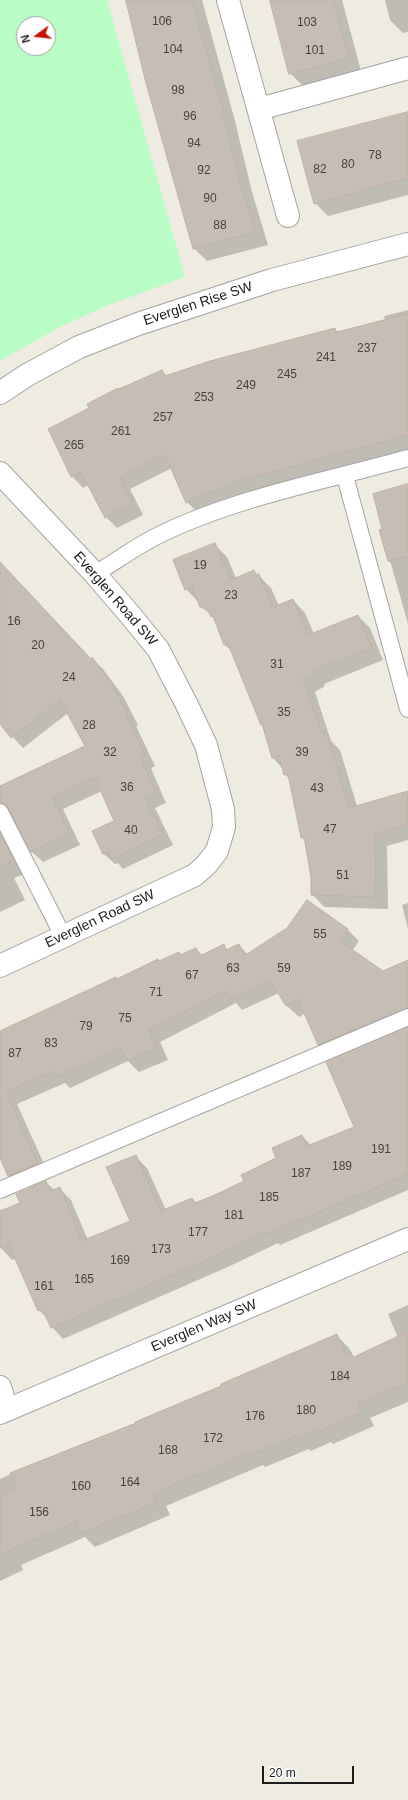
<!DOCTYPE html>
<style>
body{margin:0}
#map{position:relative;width:408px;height:1800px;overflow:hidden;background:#eeebe0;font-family:Arial,sans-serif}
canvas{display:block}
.north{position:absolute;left:16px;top:16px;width:40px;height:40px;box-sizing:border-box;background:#fff;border:1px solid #a4a4a4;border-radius:50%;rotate:255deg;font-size:11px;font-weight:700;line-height:16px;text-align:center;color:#1c1c1c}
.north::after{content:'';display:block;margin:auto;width:14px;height:18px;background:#c71400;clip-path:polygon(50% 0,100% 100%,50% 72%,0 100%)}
.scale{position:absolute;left:262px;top:1766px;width:92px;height:18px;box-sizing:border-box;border:2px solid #1c1c1c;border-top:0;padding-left:5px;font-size:12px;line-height:14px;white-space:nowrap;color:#1c1c1c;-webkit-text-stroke:3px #fff;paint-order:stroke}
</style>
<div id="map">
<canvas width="408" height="1800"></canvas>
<div class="north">N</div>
<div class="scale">20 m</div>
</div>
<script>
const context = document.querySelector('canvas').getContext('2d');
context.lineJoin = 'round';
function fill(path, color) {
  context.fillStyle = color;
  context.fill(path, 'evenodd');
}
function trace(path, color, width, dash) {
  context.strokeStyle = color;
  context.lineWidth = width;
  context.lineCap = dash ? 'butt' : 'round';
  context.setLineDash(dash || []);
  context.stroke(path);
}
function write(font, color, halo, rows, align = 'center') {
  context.font = font + ' Arial,sans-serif';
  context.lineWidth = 3;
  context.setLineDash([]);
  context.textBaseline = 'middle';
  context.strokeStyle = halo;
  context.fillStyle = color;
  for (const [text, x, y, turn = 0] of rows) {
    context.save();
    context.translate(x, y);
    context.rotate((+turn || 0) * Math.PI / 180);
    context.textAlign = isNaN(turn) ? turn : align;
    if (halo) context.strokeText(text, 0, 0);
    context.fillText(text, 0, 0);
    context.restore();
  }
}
fill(new Path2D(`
 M 0,0 L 107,0 L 185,277 L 106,306 L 58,328 L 0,361 ZM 24,24 L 48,24 L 48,48 L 24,48 Z`), '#bafcc5');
fill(new Path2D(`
 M 127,0 L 202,0 L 235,121 L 252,192 L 268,245 L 207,261 L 194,248 Z
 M 270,0 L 342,0 L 361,71 L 303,86 L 290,73 Z
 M 385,0 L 408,0 L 408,32 L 403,33 L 390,20 Z
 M 408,113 L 408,195 L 328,216 L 315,203 Z
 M 408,310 L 408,449 L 243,494 L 198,513 L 187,502 L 172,468 L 130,489 L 143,515 L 117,528 L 106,517 L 89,485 L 83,488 L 72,476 L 90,408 L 119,390 L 162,371 L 167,376 L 335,329 L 338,332 L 385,321 L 384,316 Z
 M 408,485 L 408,624 L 391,564 L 389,561 L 383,530 Z
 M 214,544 L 227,557 L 236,578 L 254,571 L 271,588 L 279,606 L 293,600 L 305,613 L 314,634 L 358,616 L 370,628 L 383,660 L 324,684 L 325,686 L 315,692 L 331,741 L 340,750 L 357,806 L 408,792 L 408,840 L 387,846 L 388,909 L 324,907 L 312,894 L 312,877 L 306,842 L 302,838 L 290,780 L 285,774 L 283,769 L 273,758 L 264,727 L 261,724 L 233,652 L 225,645 L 216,621 L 186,589 Z
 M 0,562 L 91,660 L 92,659 L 103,669 L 123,696 L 138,725 L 136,726 L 155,766 L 151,768 L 166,803 L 155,808 L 173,845 L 123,869 L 118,863 L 115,864 L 104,854 L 116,822 L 102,791 L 63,809 L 80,845 L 43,862 L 32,852 L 19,825 L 86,747 L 68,713 L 23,748 L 0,723 Z
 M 0,807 L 26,873 L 14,878 L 25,900 L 0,912 Z
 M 408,903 L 408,929 L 402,905 Z
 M 347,929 L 359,941 L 352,951 L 383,972 L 408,983 L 408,1023 L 331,1056 L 319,1044 L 305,1013 L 299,1017 L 287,1006 L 279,993 L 242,1010 L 236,1003 L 160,1042 L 168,1060 L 139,1072 L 128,1061 L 70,1088 L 65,1083 L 17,1104 L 49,1175 L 21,1187 L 9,1176 L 0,1156 L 0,1042 L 116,978 L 118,980 L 178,953 L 181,956 L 196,949 L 202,955 L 223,946 L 228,950 L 239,945 L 248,955 Z
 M 408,1028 L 408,1190 L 280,1245 L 278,1243 L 230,1266 L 63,1339 L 52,1327 L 49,1320 L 39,1310 L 16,1258 L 12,1260 L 1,1248 L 0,1212 L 21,1203 L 46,1182 L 54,1190 L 59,1188 L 71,1200 L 88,1240 L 131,1222 L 135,1156 L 147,1168 L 166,1210 L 192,1199 L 196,1203 L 217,1195 L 245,1181 L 278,1159 L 302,1136 L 311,1145 L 355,1127 Z
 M 408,1305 L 408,1402 L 370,1418 L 374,1426 L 333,1444 L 331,1442 L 311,1451 L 309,1449 L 265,1467 L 263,1465 L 166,1506 L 170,1515 L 95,1547 L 85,1537 L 21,1565 L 23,1570 L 0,1581 L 0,1479 L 75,1447 L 137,1424 L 336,1335 L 349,1348 L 354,1357 L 398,1338 L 388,1314 Z`), '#0003');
const building = new Path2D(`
 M 126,0 L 192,0 L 222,107 L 239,178 L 255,232 L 193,249 L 146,83 Z
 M 270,0 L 333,0 L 349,58 L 289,74 Z
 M 408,112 L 408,178 L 314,204 L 297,141 Z
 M 408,314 L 408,435 L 232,483 L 186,503 L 165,455 L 120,478 L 133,503 L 105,518 L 81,472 L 71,477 L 48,429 L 89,408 L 87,404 L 118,388 L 119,389 L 162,370 L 165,376 L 210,361 L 335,328 L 336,332 Z
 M 408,484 L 408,556 L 388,561 L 379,530 L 382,529 L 373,494 Z
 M 215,543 L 231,580 L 254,570 L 256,575 L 259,574 L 273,607 L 293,599 L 308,635 L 358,615 L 372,648 L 313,671 L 314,674 L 303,679 L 321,732 L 324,731 L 325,737 L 328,736 L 349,808 L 408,791 L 408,825 L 375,834 L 376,897 L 311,895 L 311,877 L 304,837 L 301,838 L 288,774 L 284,775 L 279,756 L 272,758 L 262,724 L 261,725 L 228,644 L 224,645 L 213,616 L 211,617 L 208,610 L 200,607 L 192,587 L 185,590 L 173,560 Z
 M 0,562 L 91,659 L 92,657 L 112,684 L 128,714 L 126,715 L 145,755 L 140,757 L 156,792 L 145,797 L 163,834 L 112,859 L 108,852 L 103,854 L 92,831 L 114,821 L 95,778 L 53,798 L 70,834 L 31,852 L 8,808 L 5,804 L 0,803 L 0,786 L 85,746 L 60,700 L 11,738 L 0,724 Z
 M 0,833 L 14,860 L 0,867 Z
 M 307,900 L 348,929 L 340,941 L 383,971 L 408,960 L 408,1008 L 318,1045 L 298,999 L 286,1006 L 270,980 L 230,999 L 226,991 L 149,1030 L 157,1048 L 127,1061 L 120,1047 L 57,1077 L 54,1071 L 6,1092 L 38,1163 L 8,1176 L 0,1158 L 0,1031 L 116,977 L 117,979 L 158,959 L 159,961 L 179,952 L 180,955 L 196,948 L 200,956 L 224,944 L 226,950 L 239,944 L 244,956 L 287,928 Z
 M 408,1027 L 408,1174 L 267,1234 L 266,1232 L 218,1255 L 51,1328 L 42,1309 L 38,1311 L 9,1245 L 0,1248 L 0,1211 L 20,1203 L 16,1194 L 46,1181 L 50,1191 L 60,1187 L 82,1241 L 130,1221 L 106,1167 L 136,1155 L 161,1211 L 192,1198 L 195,1203 L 217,1194 L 244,1181 L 241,1175 L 276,1158 L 272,1148 L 302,1135 L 307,1146 L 354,1127 L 326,1062 Z
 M 408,1332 L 408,1383 L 358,1404 L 361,1413 L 319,1432 L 318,1429 L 297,1438 L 296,1436 L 251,1455 L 250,1453 L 154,1493 L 157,1502 L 81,1534 L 76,1522 L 0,1555 L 0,1495 L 16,1488 L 10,1473 L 136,1423 L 135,1422 L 221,1386 L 221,1384 L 337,1334 L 345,1354 L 350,1352 L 353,1357 Z`);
fill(building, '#c6bdb4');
trace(building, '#c0b2a2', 1);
const service = new Path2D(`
 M 345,476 L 408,709
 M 95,574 C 115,562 135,547 157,536 C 233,498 326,481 408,458
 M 0,812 L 63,936
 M 0,1190 L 408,1017`);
const minor = new Path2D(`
 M 228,0 L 288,216
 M 259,109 L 408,68
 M 0,393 L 27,375 L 79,347 L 138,324 L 272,280 L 408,244
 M 0,473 L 95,574 L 131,616 L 158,649 L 186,703 L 206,745 L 223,809 L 224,827 L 217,851 L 207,864 L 195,875 L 0,966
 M 0,1387 L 7,1410
 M 0,1413 L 408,1239`);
trace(service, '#a3a3a3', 18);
trace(minor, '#a3a3a3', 24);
trace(service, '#fff', 16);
trace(minor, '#fff', 22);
write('12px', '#464442', null, [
 ["106",162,22],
 ["103",307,23],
 ["104",173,50],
 ["101",315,51],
 ["98",178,91],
 ["96",190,117],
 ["94",194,144],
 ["78",375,156],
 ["80",348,165],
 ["82",320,170],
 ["92",204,171],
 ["90",210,199],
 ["88",220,226],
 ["237",367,349],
 ["241",326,358],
 ["245",287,375],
 ["249",246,386],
 ["253",204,398],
 ["257",163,418],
 ["261",121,432],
 ["265",74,446],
 ["19",200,566],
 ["23",231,596],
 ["16",14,622],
 ["20",38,646],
 ["31",277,665],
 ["24",69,678],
 ["35",284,713],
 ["28",89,726],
 ["32",110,753],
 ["39",302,753],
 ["36",127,788],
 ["43",317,789],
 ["47",330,830],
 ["40",131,831],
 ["51",343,876],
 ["55",320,935],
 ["63",233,969],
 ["59",284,969],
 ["67",192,976],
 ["71",156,993],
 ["75",125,1019],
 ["79",86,1027],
 ["83",51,1044],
 ["87",15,1054],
 ["191",381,1150],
 ["189",342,1167],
 ["187",301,1174],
 ["185",269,1198],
 ["181",234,1216],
 ["177",198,1233],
 ["173",161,1250],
 ["169",120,1261],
 ["165",84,1280],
 ["161",44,1287],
 ["184",340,1377],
 ["180",306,1411],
 ["176",255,1417],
 ["172",213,1439],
 ["168",168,1451],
 ["164",130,1483],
 ["160",81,1487],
 ["156",39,1513]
]);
write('14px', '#1c1c1c', '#fff', [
 ["Everglen Rise SW",198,304,-18],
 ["Everglen Road SW",115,599,49],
 ["Everglen Road SW",100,919,-25],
 ["Everglen Way SW",204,1326,-23]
]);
</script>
